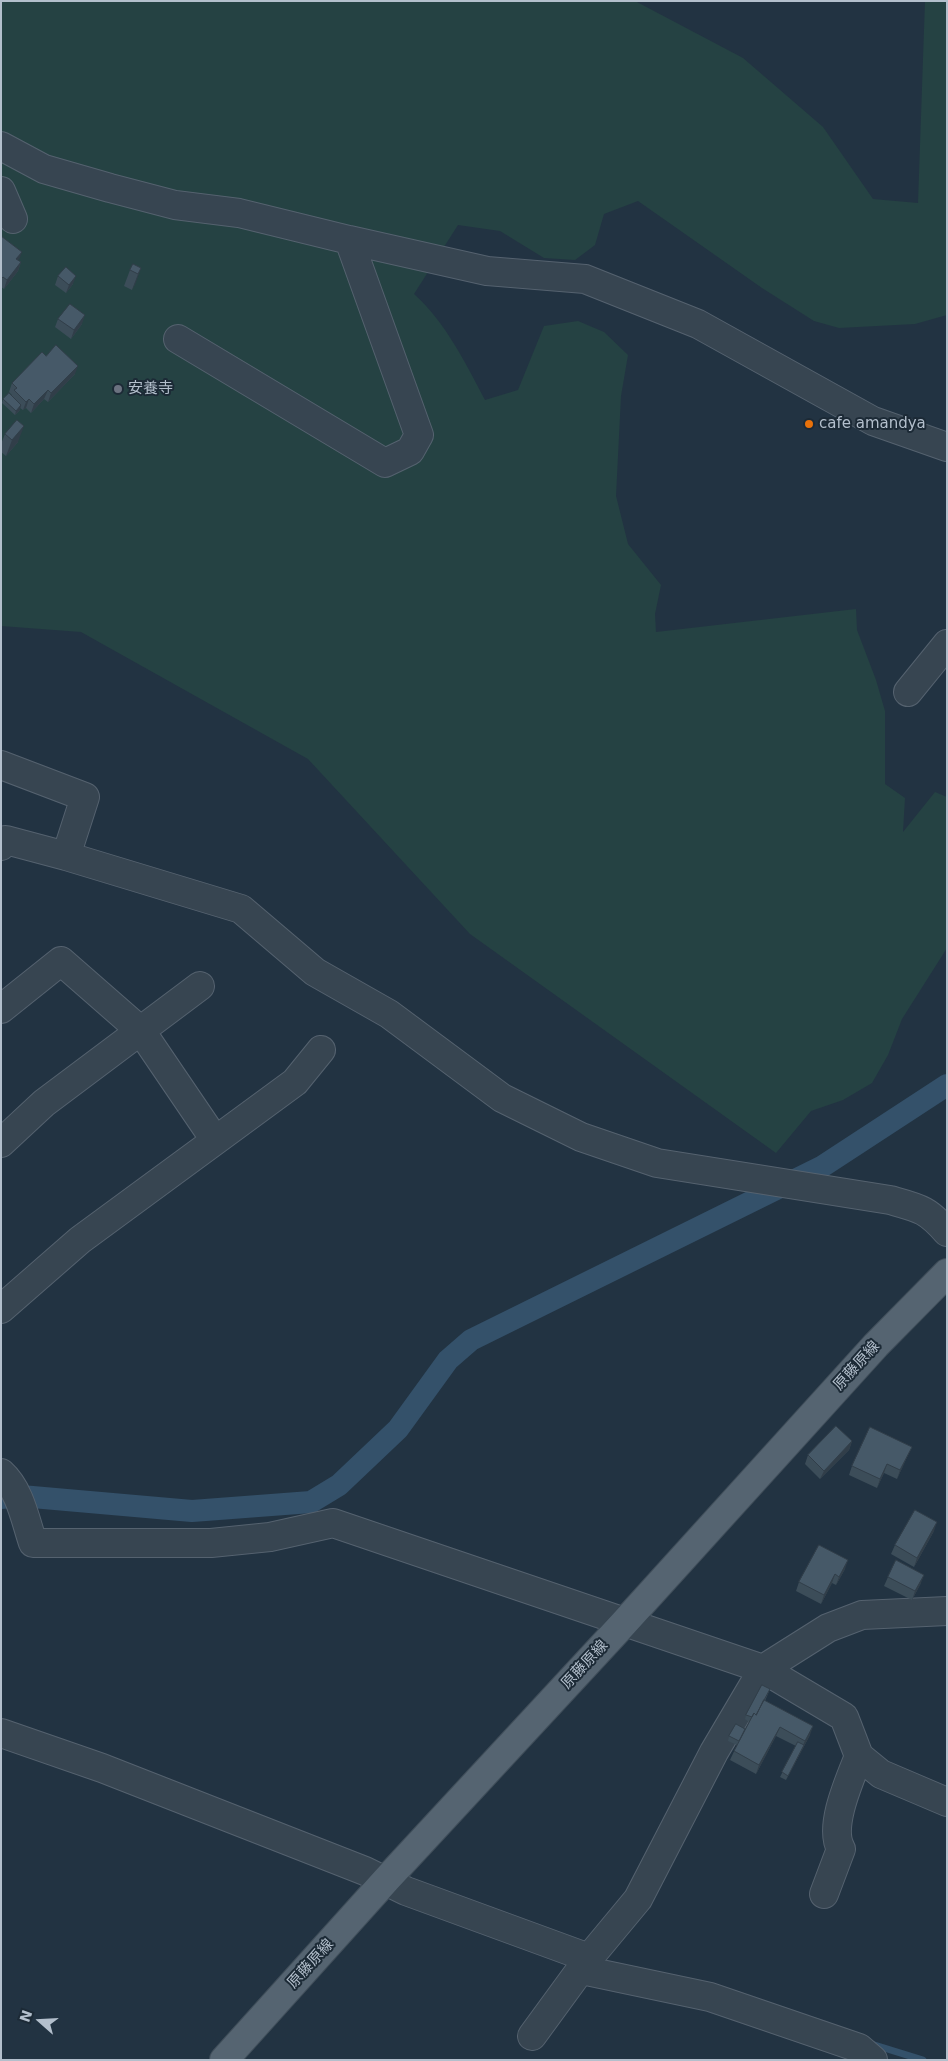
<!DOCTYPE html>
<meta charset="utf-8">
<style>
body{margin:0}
#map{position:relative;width:948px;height:2061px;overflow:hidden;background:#223342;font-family:"DejaVu Sans",sans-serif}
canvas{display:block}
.frame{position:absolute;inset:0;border:2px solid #b3bfcc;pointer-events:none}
.north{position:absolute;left:15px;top:1996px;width:50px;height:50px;-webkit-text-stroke:4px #1c2a36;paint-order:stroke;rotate:289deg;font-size:14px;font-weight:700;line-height:20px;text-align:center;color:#b3bfcc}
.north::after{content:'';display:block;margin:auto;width:18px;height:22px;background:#b3bfcc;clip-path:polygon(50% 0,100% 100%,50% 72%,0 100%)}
</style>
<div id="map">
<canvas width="948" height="2061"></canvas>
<div class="frame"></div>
<div class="north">N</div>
</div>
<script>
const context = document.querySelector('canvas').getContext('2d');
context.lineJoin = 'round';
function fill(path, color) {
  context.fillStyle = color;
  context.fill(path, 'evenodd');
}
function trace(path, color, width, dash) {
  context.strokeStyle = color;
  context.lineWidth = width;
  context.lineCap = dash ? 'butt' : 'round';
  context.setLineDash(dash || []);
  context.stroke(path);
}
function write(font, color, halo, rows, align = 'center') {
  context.font = font + ' "DejaVu Sans","Noto Sans JP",sans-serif';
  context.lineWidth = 4;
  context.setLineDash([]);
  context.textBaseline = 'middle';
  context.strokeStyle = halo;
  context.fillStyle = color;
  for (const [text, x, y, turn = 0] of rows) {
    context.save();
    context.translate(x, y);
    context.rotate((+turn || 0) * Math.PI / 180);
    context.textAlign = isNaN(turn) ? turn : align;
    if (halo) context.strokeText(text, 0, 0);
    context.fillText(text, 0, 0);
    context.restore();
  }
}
fill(new Path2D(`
 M 1,1 L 635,1 L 743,58 L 823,127 L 873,199 L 918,203 L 925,1 L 947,1 L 947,315 L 915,324 L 839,328 L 814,321 L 762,288 L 638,201 L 604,214 L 595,245 L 575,260 L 544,258 L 500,231 L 458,225 L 414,294 C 446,323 465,362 485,400 L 518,390 L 544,326 L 578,321 L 604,332 L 628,355 L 621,396 L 616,496 L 628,544 L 661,585 L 655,614 L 656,632 L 856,609 L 857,630 L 876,680 L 885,711 L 885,784 L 905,798 L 903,832 L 935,792 L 947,797 L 947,948 L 902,1019 L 888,1055 L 872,1083 L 843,1100 L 811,1111 L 776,1153 L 470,934 L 308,759 L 81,632 L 1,626 Z`), '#254243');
trace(new Path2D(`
 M 868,2043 L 923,2060`), '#34516a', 7);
trace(new Path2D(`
 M 1,1498 L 21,1496 L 192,1511 L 311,1502 L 339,1485 L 398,1429 L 448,1360 L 471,1340 L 823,1166 L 947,1085`), '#34516a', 22);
const minor = new Path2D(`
 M 1,146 L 44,169 L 110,188 L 175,205 L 239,213 L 349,240
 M 1,191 L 13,219
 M 178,339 L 385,463 L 410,451 L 419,435 L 349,240 L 487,271 L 585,279 L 698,324 L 873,421 L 947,447
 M 908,692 L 947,644
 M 1,765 L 85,797 L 66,856 L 241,909 L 315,972 L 389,1014 L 502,1098 L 581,1137 L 657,1163 L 890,1200 C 919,1208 927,1209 947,1232
 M 1,846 L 6,840 L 66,856
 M 1,1009 L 61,961 L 141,1031 L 215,1140
 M 1,1143 L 44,1103 L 200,986
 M 1,1309 L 80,1240 L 295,1082 L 321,1050
 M 1,1473 C 20,1490 25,1519 33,1543 L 211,1543 L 270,1537 L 333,1523 L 763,1669 L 844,1717 L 859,1756 L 881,1774 L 947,1802
 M 1,1733 L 102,1768 L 365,1871 L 406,1891 L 589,1958
 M 824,1894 L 841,1849 C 828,1827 850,1779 859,1756
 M 582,1970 L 710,1997 L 859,2048 L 873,2060
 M 532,2036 L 589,1958 L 638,1899 L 714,1752 L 763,1669 L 828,1628 L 862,1615 L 947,1611`);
const major = new Path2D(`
 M 224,2060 L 386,1880 L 624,1623 L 876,1345 L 947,1273`);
trace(minor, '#55626f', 30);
trace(major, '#404e5a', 30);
trace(minor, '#374551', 28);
trace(major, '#556471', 28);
fill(new Path2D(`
 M 1,236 L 18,260 L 21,262 L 18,271 L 4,289 L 1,287 Z
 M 141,268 L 132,290 L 124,286 L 130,270 Z
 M 58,276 L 73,284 L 66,293 L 55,285 Z
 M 58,319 L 82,324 L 71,339 L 55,327 Z
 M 46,356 L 75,374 L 48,402 L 44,399 L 31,413 L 26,408 L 23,410 L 20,408 L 20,410 L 15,415 L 2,403 L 3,399 L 12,396 L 12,395 L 9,392 L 12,383 Z
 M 5,434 L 18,442 L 6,456 L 1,452 L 1,444 Z
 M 852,1441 L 849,1450 L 820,1479 L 805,1464 L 808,1455 Z
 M 912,1447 L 908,1455 L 897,1479 L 884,1473 L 877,1488 L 849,1475 L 852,1466 Z
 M 934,1531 L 914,1567 L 891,1554 L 895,1545 Z
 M 845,1569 L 836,1585 L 832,1583 L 821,1604 L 796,1591 L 799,1582 Z
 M 888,1577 L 921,1583 L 912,1600 L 884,1586 Z
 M 770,1689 L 765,1701 L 810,1735 L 786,1780 L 780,1777 L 796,1746 L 776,1736 L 756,1774 L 730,1760 L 737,1745 L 728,1741 L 729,1736 L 745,1729 L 749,1722 L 745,1719 L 746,1715 Z`), '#3c4d59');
fill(new Path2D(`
 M 22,252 L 19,260 L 16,259 Z
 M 21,262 L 18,271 L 4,289 L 7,280 Z
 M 141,268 L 135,285 L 132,290 L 138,274 Z
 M 76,276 L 73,284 L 66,293 L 69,285 Z
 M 85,315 L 82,324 L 71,339 L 74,330 Z
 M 78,366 L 75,374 L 48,402 L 51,393 Z
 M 48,390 L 44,399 L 31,413 L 34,404 Z
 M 29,399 L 26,408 L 23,410 L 26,402 Z
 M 21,405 L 20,410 L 15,415 L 16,411 Z
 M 24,426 L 18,442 L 6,456 L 12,440 Z
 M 852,1441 L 849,1450 L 820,1479 L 824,1471 Z
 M 912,1447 L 908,1455 L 897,1479 L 900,1470 Z
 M 887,1464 L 884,1473 L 877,1488 L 880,1479 Z
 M 937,1522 L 934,1531 L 914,1567 L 917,1558 Z
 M 848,1560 L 845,1569 L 836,1585 L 839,1577 Z
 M 835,1574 L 832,1583 L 821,1604 L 824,1595 Z
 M 924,1575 L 921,1583 L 912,1600 L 915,1591 Z
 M 813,1726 L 810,1735 L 786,1780 L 805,1741 Z
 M 780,1727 L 776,1736 L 756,1774 L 759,1765 Z`), '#313e49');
const building = new Path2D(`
 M 1,236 L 22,252 L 16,259 L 21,262 L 7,280 L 3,277 L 1,279 Z
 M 133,264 L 141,268 L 138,274 L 130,270 Z
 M 66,267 L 76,276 L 69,285 L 58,276 Z
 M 70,304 L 85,315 L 74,330 L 58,319 Z
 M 56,345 L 78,366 L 51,393 L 48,390 L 34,404 L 29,399 L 26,402 L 14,390 L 17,388 L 12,383 L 42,352 L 46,356 Z
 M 9,393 L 21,405 L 16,411 L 3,399 Z
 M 17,420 L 24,426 L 12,440 L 5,434 Z
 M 836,1426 L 852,1441 L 824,1471 L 808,1455 Z
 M 870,1427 L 912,1447 L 900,1470 L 887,1464 L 880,1479 L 852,1466 Z
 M 915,1510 L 937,1522 L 917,1558 L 895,1545 Z
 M 819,1545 L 848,1560 L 839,1577 L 835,1574 L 824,1595 L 799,1582 Z
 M 896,1560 L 924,1575 L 915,1591 L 888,1577 Z
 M 762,1685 L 770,1689 L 756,1715 L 754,1713 L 752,1717 L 746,1715 Z
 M 764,1700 L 813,1726 L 805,1741 L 780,1727 L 759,1765 L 734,1751 L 754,1713 L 756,1715 Z
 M 736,1724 L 745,1729 L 739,1741 L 729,1736 Z
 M 798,1742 L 804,1745 L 788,1776 L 782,1772 Z`);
fill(building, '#465968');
trace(building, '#313e49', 1);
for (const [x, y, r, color] of [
 [118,389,5,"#6b7280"],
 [809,424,5,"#e8710a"]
]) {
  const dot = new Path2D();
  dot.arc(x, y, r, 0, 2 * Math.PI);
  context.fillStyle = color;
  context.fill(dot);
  trace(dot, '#1c2a36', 2);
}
write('15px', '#b3bfcc', '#1c2a36', [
 ["安養寺",128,389],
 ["cafe amandya",819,424]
], 'left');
write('15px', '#b3bfcc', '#1c2a36', [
 ["原藤原線",857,1366,-48],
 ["原藤原線",585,1665,-47],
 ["原藤原線",311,1964,-48]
]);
</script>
